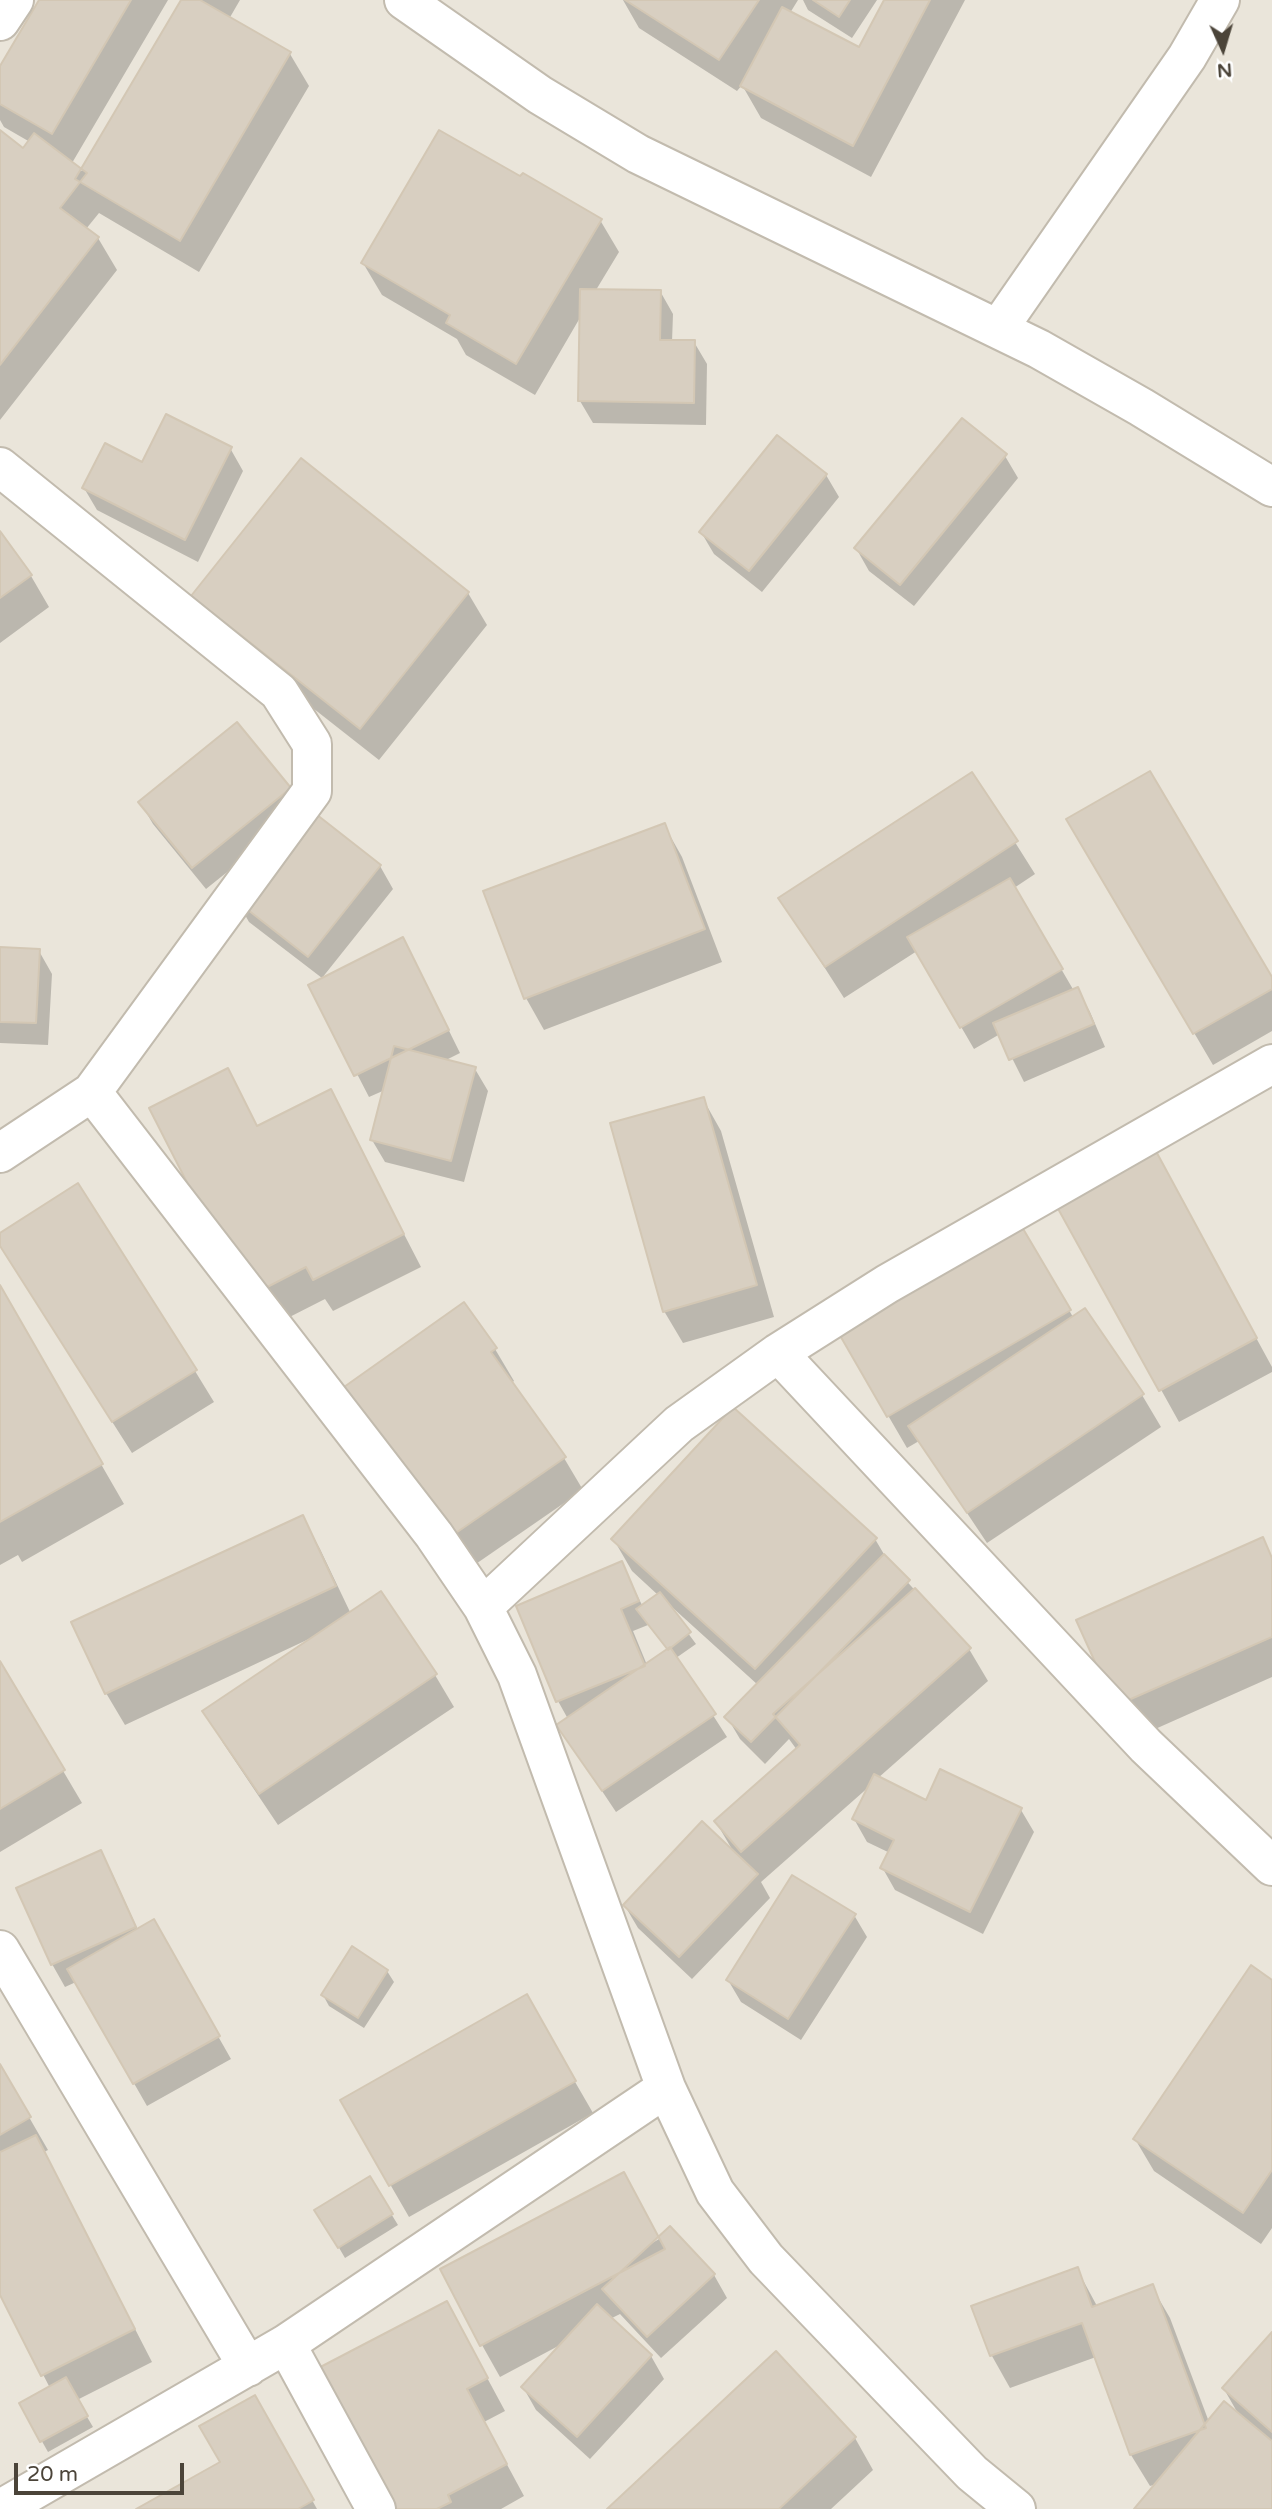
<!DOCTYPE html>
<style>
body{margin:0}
#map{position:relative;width:1272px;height:2509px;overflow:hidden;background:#f6f3ec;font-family:"Varela Round",sans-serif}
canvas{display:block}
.north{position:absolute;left:1188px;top:14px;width:70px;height:70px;-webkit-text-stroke:5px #fff;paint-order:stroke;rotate:176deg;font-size:19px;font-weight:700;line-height:28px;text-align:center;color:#4b4439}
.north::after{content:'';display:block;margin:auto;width:24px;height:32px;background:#4b4439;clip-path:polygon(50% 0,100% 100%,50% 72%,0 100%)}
.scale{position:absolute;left:14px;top:2463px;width:170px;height:32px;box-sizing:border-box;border:4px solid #4b4439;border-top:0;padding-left:9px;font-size:21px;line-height:24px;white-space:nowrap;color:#4b4439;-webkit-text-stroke:5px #fff;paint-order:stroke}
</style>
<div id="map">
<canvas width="1272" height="2509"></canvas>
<div class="north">N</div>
<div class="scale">20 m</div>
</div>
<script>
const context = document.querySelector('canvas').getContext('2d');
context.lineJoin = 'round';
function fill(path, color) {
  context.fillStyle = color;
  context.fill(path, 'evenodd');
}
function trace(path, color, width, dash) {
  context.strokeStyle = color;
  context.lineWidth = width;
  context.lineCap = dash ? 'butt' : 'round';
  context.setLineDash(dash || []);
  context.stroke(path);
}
fill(new Path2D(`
 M 0,0 L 1272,0 L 1272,2509 L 0,2509 Z`), '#eae5da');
fill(new Path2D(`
 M 41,0 L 168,0 L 72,163 L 82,171 L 183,0 L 240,0 L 229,19 L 290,54 L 309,86 L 199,272 L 99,213 L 86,229 L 98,238 L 117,270 L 0,420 L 0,133 L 23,150 L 30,142 L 4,127 L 0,120 L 0,70 Z
 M 623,0 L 798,0 L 790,13 L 860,49 L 886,0 L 965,0 L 871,177 L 761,118 L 742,85 L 737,91 L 639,28 Z
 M 803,0 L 877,0 L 852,38 L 808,10 Z
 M 600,220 L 619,252 L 596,290 L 660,291 L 673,314 L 672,342 L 694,342 L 707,364 L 706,425 L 593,423 L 580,401 L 581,316 L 535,395 L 466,355 L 457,339 L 382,295 L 363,263 Z
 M 230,448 L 243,471 L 198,562 L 97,510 L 84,488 L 142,464 Z
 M 1005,456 L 1018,478 L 914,606 L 869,571 L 856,548 Z
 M 301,461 L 468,593 L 487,625 L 379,760 L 211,628 L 193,596 Z
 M 826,475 L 839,497 L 762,592 L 714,554 L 701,532 Z
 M 0,534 L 31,576 L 49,607 L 0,643 Z
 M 972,774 L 1035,874 L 1014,888 L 1074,991 L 1078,990 L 1090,1012 L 1105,1047 L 1024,1082 L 1000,1034 L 974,1049 L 917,951 L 844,998 L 780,898 Z
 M 289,789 L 302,812 L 206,889 L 153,824 L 140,802 Z
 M 1069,820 L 1272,980 L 1272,1031 L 1213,1065 Z
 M 664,825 L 682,857 L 722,962 L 544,1030 L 526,998 Z
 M 380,866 L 393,889 L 322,978 L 249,922 L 236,899 Z
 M 0,949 L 39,951 L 52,974 L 48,1045 L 0,1043 Z
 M 415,962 L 460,1053 L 444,1061 L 475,1069 L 488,1091 L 464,1182 L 385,1162 L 372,1140 L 385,1090 L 369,1097 L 311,985 Z
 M 227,1070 L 258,1128 L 330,1091 L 421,1267 L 333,1311 L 325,1299 L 266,1329 Z
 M 703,1099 L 721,1131 L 774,1317 L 683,1343 L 664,1311 Z
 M 1168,1176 L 1272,1367 L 1272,1372 L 1179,1422 L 1054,1197 Z
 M 1021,1229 L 1073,1317 L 1142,1395 L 1161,1427 L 987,1543 L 919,1441 L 907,1448 L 840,1333 Z
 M 0,1235 L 195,1371 L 214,1402 L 132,1453 L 15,1269 L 0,1243 Z
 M 0,1289 L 124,1504 L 22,1562 L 18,1555 L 0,1565 Z
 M 495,1349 L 514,1381 L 511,1383 L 564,1458 L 583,1490 L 470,1568 L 365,1419 Z
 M 302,1517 L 320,1549 L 351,1614 L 380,1594 L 435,1675 L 454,1707 L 278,1825 L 223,1743 L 205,1711 L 310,1641 L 309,1639 L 125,1725 L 106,1693 Z
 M 875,1539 L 888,1561 L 969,1649 L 988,1681 L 878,1778 L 926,1802 L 1021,1810 L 1034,1832 L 983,1934 L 895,1890 L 882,1867 L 890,1853 L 867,1842 L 854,1819 L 871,1785 L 761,1882 L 770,1898 L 692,1979 L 638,1928 L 625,1906 L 733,1851 L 716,1822 L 797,1750 L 789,1739 L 765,1764 L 740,1739 L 727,1717 L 758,1685 L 673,1608 L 671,1610 L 696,1644 L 676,1658 L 727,1737 L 616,1812 L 558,1725 L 568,1719 L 558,1701 L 518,1606 L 621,1563 L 643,1607 L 658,1595 L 632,1571 L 614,1540 ZM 648,1625 L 668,1650 L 647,1665 L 633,1631 Z
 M 1262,1539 L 1272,1557 L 1272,1677 L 1135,1738 L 1078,1621 Z
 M 0,1664 L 82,1803 L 0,1852 Z
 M 101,1852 L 113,1875 L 138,1930 L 153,1922 L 231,2059 L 147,2106 L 76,1982 L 65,1987 L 52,1964 Z
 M 854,1915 L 867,1937 L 801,2040 L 741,2002 L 728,1980 Z
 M 387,1971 L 394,1982 L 364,2028 L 329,2006 L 323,1995 Z
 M 1272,1982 L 1272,2228 L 1261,2244 L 1154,2171 L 1135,2139 Z
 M 526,1997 L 593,2113 L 409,2217 L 342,2101 Z
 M 0,2067 L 48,2150 L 44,2152 L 152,2362 L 77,2400 L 93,2427 L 48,2452 L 21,2404 L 50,2388 L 0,2291 Z
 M 369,2178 L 398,2225 L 345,2258 L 317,2210 Z
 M 670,2229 L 714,2275 L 727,2298 L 661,2358 L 620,2314 L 610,2319 L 651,2356 L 664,2379 L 590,2459 L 536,2410 L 523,2387 L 562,2344 L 500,2377 L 482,2345 L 659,2239 Z
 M 1077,2269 L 1097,2306 L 1152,2287 L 1170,2318 L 1209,2422 L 1240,2417 L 1224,2389 L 1272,2334 L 1272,2509 L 1136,2509 L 1157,2484 L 1150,2486 L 1131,2455 L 1096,2357 L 1010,2388 L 992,2356 L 974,2307 Z
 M 464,2335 L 505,2411 L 484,2422 L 524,2496 L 501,2509 L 381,2509 Z
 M 273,2430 L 317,2509 L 139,2509 L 222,2463 Z
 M 855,2438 L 873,2470 L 831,2509 L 610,2509 Z`), '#0003');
const building = new Path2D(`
 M 39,0 L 131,0 L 52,134 L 0,104 L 0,66 Z
 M 181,0 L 200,0 L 291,52 L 180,241 L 75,179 Z
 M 625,0 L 759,0 L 719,60 Z
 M 813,0 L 850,0 L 839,17 Z
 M 884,0 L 930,0 L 853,146 L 740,86 L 782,7 L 859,47 Z
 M 0,130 L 23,148 L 34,133 L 87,173 L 60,208 L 99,237 L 0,365 Z
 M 439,130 L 520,176 L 523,173 L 602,219 L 516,364 L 446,323 L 450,315 L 361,263 Z
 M 580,289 L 661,290 L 660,340 L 695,340 L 694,403 L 578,401 Z
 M 166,414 L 232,447 L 185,540 L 82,488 L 105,443 L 142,462 Z
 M 962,418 L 1007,454 L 900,585 L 854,548 Z
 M 777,435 L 827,474 L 749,571 L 699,532 Z
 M 301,458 L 469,592 L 360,729 L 191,596 Z
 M 0,531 L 32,575 L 0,598 Z
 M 237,722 L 291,788 L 192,868 L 138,802 Z
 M 1150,771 L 1272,977 L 1272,989 L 1193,1034 L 1066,819 Z
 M 972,772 L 1018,841 L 825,967 L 778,898 Z
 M 307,807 L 381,865 L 308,957 L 234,899 Z
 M 665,823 L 705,929 L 524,999 L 483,891 Z
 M 1010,878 L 1063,969 L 960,1028 L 907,937 Z
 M 403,937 L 449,1030 L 354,1076 L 308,985 Z
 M 0,947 L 40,949 L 36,1023 L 0,1022 Z
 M 1078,987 L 1094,1024 L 1009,1060 L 993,1023 Z
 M 394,1046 L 476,1067 L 451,1161 L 370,1140 Z
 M 228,1068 L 257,1126 L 331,1089 L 404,1234 L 313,1280 L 306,1267 L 246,1298 L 149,1108 Z
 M 704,1097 L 757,1285 L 663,1312 L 610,1123 Z
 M 1151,1142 L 1257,1338 L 1159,1391 L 1051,1196 Z
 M 78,1183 L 197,1370 L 112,1422 L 0,1246 L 0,1233 Z
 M 1022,1227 L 1071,1310 L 887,1417 L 838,1332 Z
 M 0,1285 L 103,1464 L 0,1522 Z
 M 464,1302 L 497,1348 L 491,1352 L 566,1457 L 450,1537 L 344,1387 Z
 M 1085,1308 L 1144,1394 L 967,1513 L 908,1426 Z
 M 733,1407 L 877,1538 L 755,1669 L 611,1539 Z
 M 303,1515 L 336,1586 L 105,1694 L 71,1622 Z
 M 1263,1537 L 1272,1558 L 1272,1637 L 1115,1706 L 1076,1620 Z
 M 884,1554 L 910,1580 L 751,1742 L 724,1717 Z
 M 622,1561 L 639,1601 L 621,1609 L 645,1666 L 556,1702 L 516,1606 Z
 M 915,1588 L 971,1648 L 741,1852 L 714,1821 L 800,1745 L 773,1714 Z
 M 381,1591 L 437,1674 L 259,1794 L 202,1711 Z
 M 660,1592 L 691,1632 L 668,1650 L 636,1609 Z
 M 670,1647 L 716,1714 L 602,1791 L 556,1725 Z
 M 0,1661 L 65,1770 L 0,1809 Z
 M 940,1769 L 1022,1808 L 970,1912 L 880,1868 L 894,1840 L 852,1819 L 874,1774 L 926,1800 Z
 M 702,1821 L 758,1874 L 679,1957 L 623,1905 Z
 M 101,1850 L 136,1927 L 51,1965 L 16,1888 Z
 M 792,1875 L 856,1914 L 788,2019 L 726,1980 Z
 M 154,1919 L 220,2036 L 133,2084 L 67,1969 Z
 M 352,1946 L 388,1970 L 358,2018 L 321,1995 Z
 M 1251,1965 L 1272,1980 L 1272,2170 L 1243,2213 L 1133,2139 Z
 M 527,1994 L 576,2081 L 389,2186 L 340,2100 Z
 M 0,2064 L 31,2117 L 0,2135 Z
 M 36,2135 L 135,2329 L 41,2376 L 0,2295 L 0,2152 Z
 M 624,2172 L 665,2249 L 480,2346 L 440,2269 Z
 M 370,2176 L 393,2214 L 338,2248 L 314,2210 Z
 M 670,2226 L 715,2274 L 647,2337 L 602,2289 Z
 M 1078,2267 L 1092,2307 L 1153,2284 L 1206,2428 L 1130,2455 L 1082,2323 L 990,2356 L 971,2306 Z
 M 447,2301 L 488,2378 L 467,2389 L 507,2464 L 448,2495 L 451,2502 L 437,2509 L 379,2509 L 307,2374 Z
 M 597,2304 L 652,2355 L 577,2437 L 521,2387 Z
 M 1272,2332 L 1272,2432 L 1222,2388 Z
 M 776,2351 L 856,2437 L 779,2509 L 607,2509 Z
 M 66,2377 L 88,2416 L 40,2442 L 19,2403 Z
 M 255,2395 L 314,2500 L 298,2509 L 136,2509 L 220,2462 L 199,2426 Z
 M 1224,2401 L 1272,2441 L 1272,2509 L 1134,2509 Z`);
fill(building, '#d8cfc1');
trace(building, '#d3c7b4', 2);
const street = new Path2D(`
 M 404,0 L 540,95 L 638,154 L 1039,349 L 1141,407 L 1272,487
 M 0,21 L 14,0
 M 998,329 L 1187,57 L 1220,0
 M 0,467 L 279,692 L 312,744 L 312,791 L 92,1092 L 0,1153
 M 92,1092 L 434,1535 L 483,1607 L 517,1675 L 666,2088 L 715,2192 L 766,2259 L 972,2473 L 1016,2509
 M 778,1353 L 1146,1746 L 1272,1866
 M 483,1607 L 679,1424 L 778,1353 L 887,1284 L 1272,1064
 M 0,1950 L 248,2367
 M 286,2344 L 376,2509
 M 1,2509 L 286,2344 L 666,2088`);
trace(street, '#c2bbae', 42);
trace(street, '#fff', 38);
</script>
